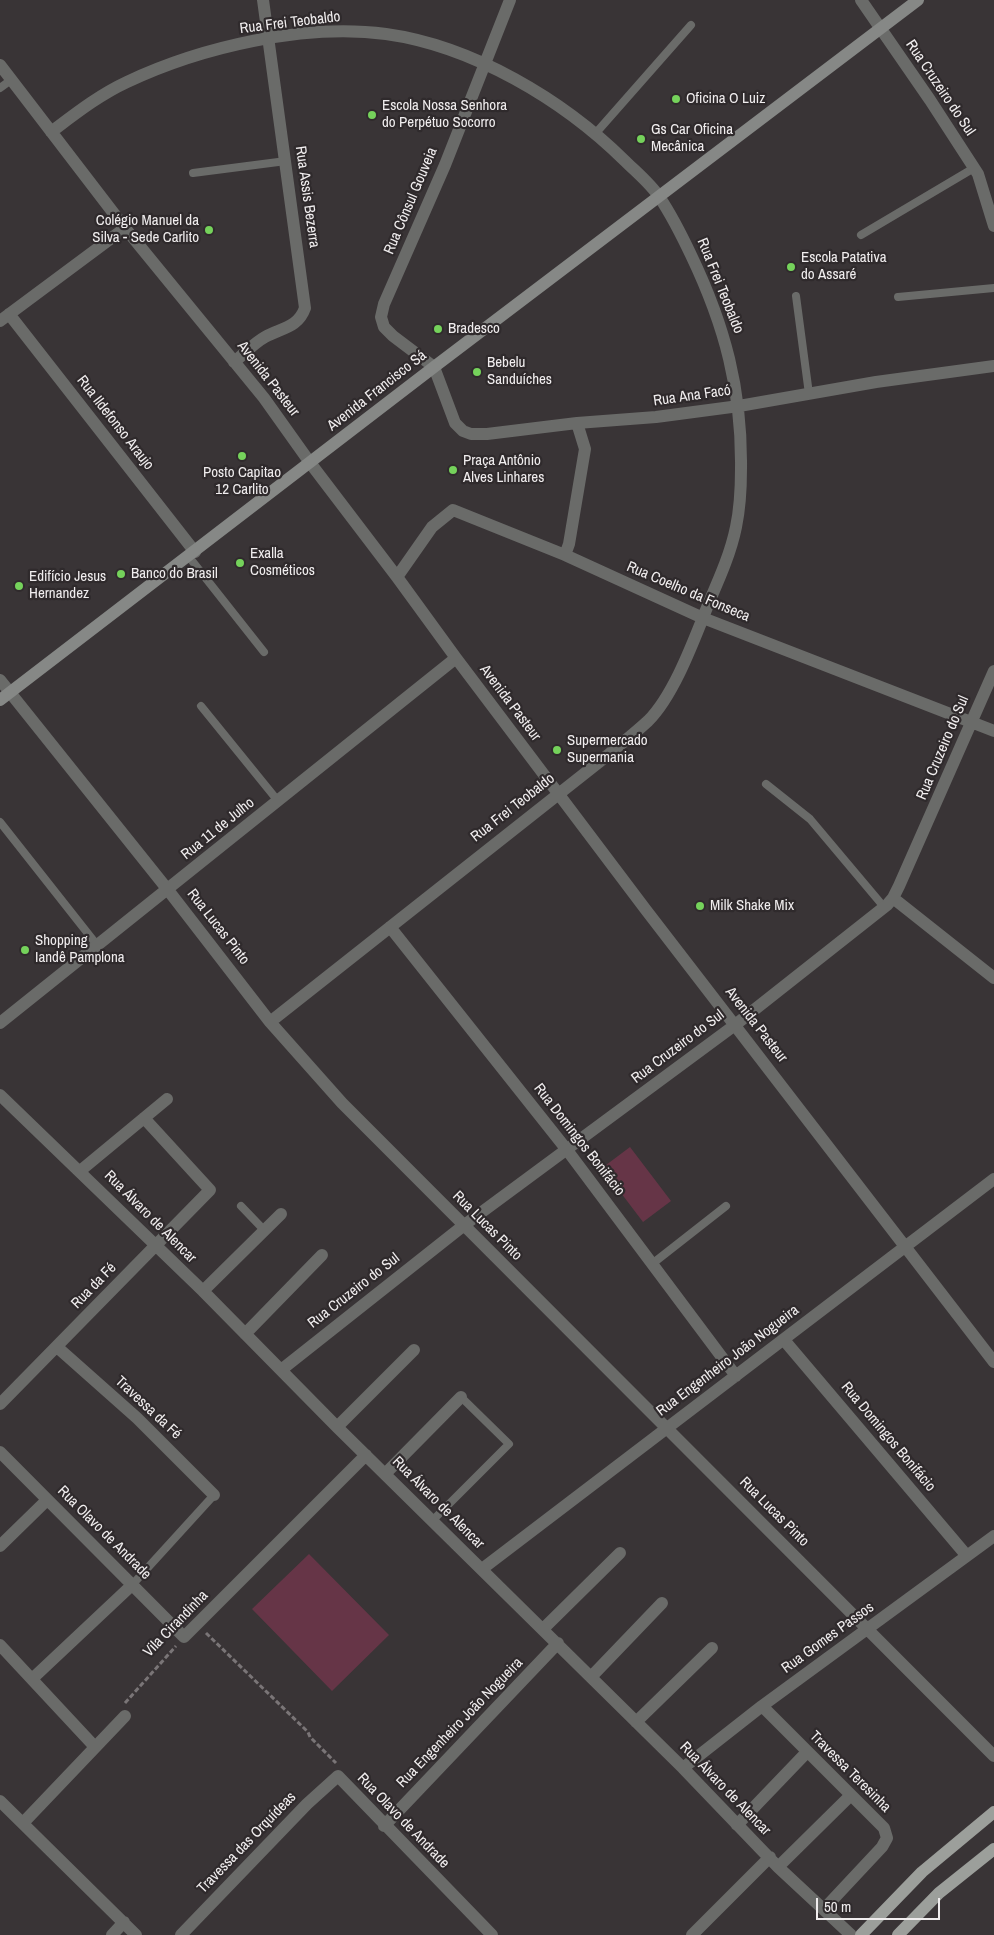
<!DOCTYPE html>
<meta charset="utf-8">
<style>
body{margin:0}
#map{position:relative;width:994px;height:1935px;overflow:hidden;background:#393436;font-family:"Archivo Narrow",sans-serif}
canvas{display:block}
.scale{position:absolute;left:816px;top:1898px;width:124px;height:22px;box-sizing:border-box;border:2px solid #f0edee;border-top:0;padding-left:6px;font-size:15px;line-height:18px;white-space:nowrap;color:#f0edee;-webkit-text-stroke:4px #2f2a2c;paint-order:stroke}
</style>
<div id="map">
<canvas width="994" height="1935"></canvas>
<div class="scale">50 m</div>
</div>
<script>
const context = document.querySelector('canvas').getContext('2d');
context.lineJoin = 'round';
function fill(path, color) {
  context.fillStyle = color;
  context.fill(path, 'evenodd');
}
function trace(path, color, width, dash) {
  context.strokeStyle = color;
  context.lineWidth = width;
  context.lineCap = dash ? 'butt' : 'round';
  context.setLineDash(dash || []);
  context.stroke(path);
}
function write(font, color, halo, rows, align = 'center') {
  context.font = font + ' "Archivo Narrow",sans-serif';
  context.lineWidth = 4.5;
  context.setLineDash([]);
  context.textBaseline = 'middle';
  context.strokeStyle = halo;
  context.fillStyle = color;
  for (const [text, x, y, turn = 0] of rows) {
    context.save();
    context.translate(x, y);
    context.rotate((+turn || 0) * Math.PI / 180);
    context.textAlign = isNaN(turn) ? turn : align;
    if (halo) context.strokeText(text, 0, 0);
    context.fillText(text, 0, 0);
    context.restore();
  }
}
fill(new Path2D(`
 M 630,1147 L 671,1201 L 643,1222 L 602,1168 Z
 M 309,1554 L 389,1635 L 332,1691 L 252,1609 Z`), '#663547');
trace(new Path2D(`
 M 206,1633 L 308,1732 L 310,1737 L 336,1763
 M 125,1703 L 176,1646`), '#7a7577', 3, [5, 2.5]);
trace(new Path2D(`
 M 0,88 L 11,80
 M 595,134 L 691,25
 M 193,173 L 286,161
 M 861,235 L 974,168
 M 796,296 L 809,394
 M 898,297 L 994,288
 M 189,557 L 264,652
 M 201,706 L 278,801
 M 766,784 L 810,819 L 884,907
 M 0,822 L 97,945
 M 241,1206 L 264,1230
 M 652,1264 L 726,1206
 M 432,1521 L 509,1444 L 461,1397
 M 132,1585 L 214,1495`), '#6a6b69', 8);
trace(new Path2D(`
 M 510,0 L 445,165 L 384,304 L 381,317 L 384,327 L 393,336 L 434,367 L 455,423 L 463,431 L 471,434 L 487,434 L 577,423 L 656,417 L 739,406 L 876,382 L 994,366
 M 861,0 L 930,100 L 978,174 L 994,226
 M 0,65 L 125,228 L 264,398 L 311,464 L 397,577 L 456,658 L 646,910 L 994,1362
 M 51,132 C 75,114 99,95 127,82 C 201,47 305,23 386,34 C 473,46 563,100 624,160 C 636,172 651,184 660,198 C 672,216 682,236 691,255 C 725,326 742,390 741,469 C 741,488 740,508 736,527 C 731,552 720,577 710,600 C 695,637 675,694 648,721 C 635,733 621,744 608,755 L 270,1022
 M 9,314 L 195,552
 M 0,321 L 125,228
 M 234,362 C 244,354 254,343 265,337 C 281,328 298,328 305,308 L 263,0
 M 565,555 L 569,544 L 585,449 L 577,423
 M 397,577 L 432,527 L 453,510 L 565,555 L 703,618 L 994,731
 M 0,680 L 168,890 L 270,1022 L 342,1103 L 994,1756
 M 893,898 L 994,978
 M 390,927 L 567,1150 L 736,1376
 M 0,1023 L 456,658
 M 0,1095 L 203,1291 L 337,1427 L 683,1768 L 778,1867 L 851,1935
 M 80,1171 L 167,1099
 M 203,1291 L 281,1214
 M 245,1334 L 322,1255
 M 784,1340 L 967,1556
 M 57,1347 L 137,1418 L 214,1495
 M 281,1370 L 463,1226 L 735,1025 L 887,905 L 893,898 L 899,886 L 994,671
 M 0,1404 L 210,1190 L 144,1118
 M 337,1427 L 414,1350
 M 0,1452 L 184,1637 L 366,1455
 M 385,1474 L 461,1397
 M 0,1546 L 47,1500
 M 482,1569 L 994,1179
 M 543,1629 L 620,1553
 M 0,1645 L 95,1747
 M 591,1677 L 662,1603
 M 32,1679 L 132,1585
 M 762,1706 L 884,1828 L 887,1838 L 882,1847 L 824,1909
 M 636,1722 L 712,1648
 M 683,1768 L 762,1706 L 994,1536
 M 0,1801 L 136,1935
 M 23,1823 L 125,1716
 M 737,1825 L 807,1752
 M 384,1826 L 558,1643
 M 778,1867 L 851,1795
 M 112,1935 L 124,1922
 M 181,1935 L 307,1804 L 338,1776 L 492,1935
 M 692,1935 L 770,1857`), '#6a6b69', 12);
trace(new Path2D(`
 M 0,700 L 434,367 L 918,0`), '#868886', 12);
trace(new Path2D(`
 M 861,1935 L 922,1872 L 994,1812
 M 898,1935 L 939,1893 L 994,1849`), '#9c9f9b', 12);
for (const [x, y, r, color] of [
 [676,99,5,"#75d25b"],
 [372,115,5,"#75d25b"],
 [641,139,5,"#75d25b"],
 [209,230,5,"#75d25b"],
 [791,267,5,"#75d25b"],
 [438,329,5,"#75d25b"],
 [477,372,5,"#75d25b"],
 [242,456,5,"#75d25b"],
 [453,470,5,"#75d25b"],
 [240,563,5,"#75d25b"],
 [121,574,5,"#75d25b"],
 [19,586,5,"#75d25b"],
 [557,750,5,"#75d25b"],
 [700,906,5,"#75d25b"],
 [25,950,5,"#75d25b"]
]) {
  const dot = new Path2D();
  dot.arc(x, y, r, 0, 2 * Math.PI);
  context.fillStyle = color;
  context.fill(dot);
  trace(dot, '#2f2a2c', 2);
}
write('15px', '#f0edee', '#2f2a2c', [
 ["Rua Frei Teobaldo",290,23,-7],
 ["Rua Cruzeiro do Sul",940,88,56],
 ["Rua Assis Bezerra",307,197,82],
 ["Rua Cônsul Gouveia",411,201,-67],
 ["Rua Frei Teobaldo",720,286,68],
 ["Avenida Pasteur",268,379,52],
 ["Avenida Francisco Sá",377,391,-38],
 ["Rua Ana Facó",692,396,-8],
 ["Rua Ildefonso Araujo",115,423,52],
 ["Rua Coelho da Fonseca",688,592,23],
 ["Avenida Pasteur",510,703,53],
 ["Rua Cruzeiro do Sul",943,748,-67],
 ["Rua Frei Teobaldo",513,808,-38],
 ["Rua 11 de Julho",218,829,-39],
 ["Rua Lucas Pinto",218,927,52],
 ["Avenida Pasteur",756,1025,52],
 ["Rua Cruzeiro do Sul",678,1047,-37],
 ["Rua Domingos Bonifácio",579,1140,52],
 ["Rua Álvaro de Alencar",150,1217,45],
 ["Rua Lucas Pinto",487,1226,45],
 ["Rua da Fé",94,1286,-46],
 ["Rua Cruzeiro do Sul",354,1291,-38],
 ["Rua Engenheiro João Nogueira",728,1361,-37],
 ["Travessa da Fé",148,1408,43],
 ["Rua Domingos Bonifácio",888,1437,50],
 ["Rua Álvaro de Alencar",438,1503,45],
 ["Rua Lucas Pinto",774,1512,45],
 ["Rua Olavo de Andrade",104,1533,45],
 ["Vila Cirandinha",176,1624,-46],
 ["Rua Gomes Passos",828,1638,-36],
 ["Rua Engenheiro João Nogueira",460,1723,-46],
 ["Travessa Teresinha",850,1772,45],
 ["Rua Álvaro de Alencar",725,1789,46],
 ["Rua Olavo de Andrade",403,1821,46],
 ["Travessa das Orquídeas",247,1843,-46]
]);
write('15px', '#f0edee', '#2f2a2c', [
 ["Oficina O Luiz",686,99],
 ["Escola Nossa Senhora",382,106],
 ["do Perpétuo Socorro",382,123],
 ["Gs Car Oficina",651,130],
 ["Mecânica",651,147],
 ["Colégio Manuel da",199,221,"right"],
 ["Silva - Sede Carlito",199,238,"right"],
 ["Escola Patativa",801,258],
 ["do Assaré",801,275],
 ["Bradesco",448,329],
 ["Bebelu",487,363],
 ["Sanduíches",487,380],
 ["Praça Antônio",463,461],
 ["Alves Linhares",463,478],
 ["Posto Capitao",242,473,"center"],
 ["12 Carlito",242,490,"center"],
 ["Exalla",250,554],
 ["Cosméticos",250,571],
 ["Banco do Brasil",131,574],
 ["Edifício Jesus",29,577],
 ["Hernandez",29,594],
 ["Supermercado",567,741],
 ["Supermania",567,758],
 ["Milk Shake Mix",710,906],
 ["Shopping",35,941],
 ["Iandê Pamplona",35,958]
], 'left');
</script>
